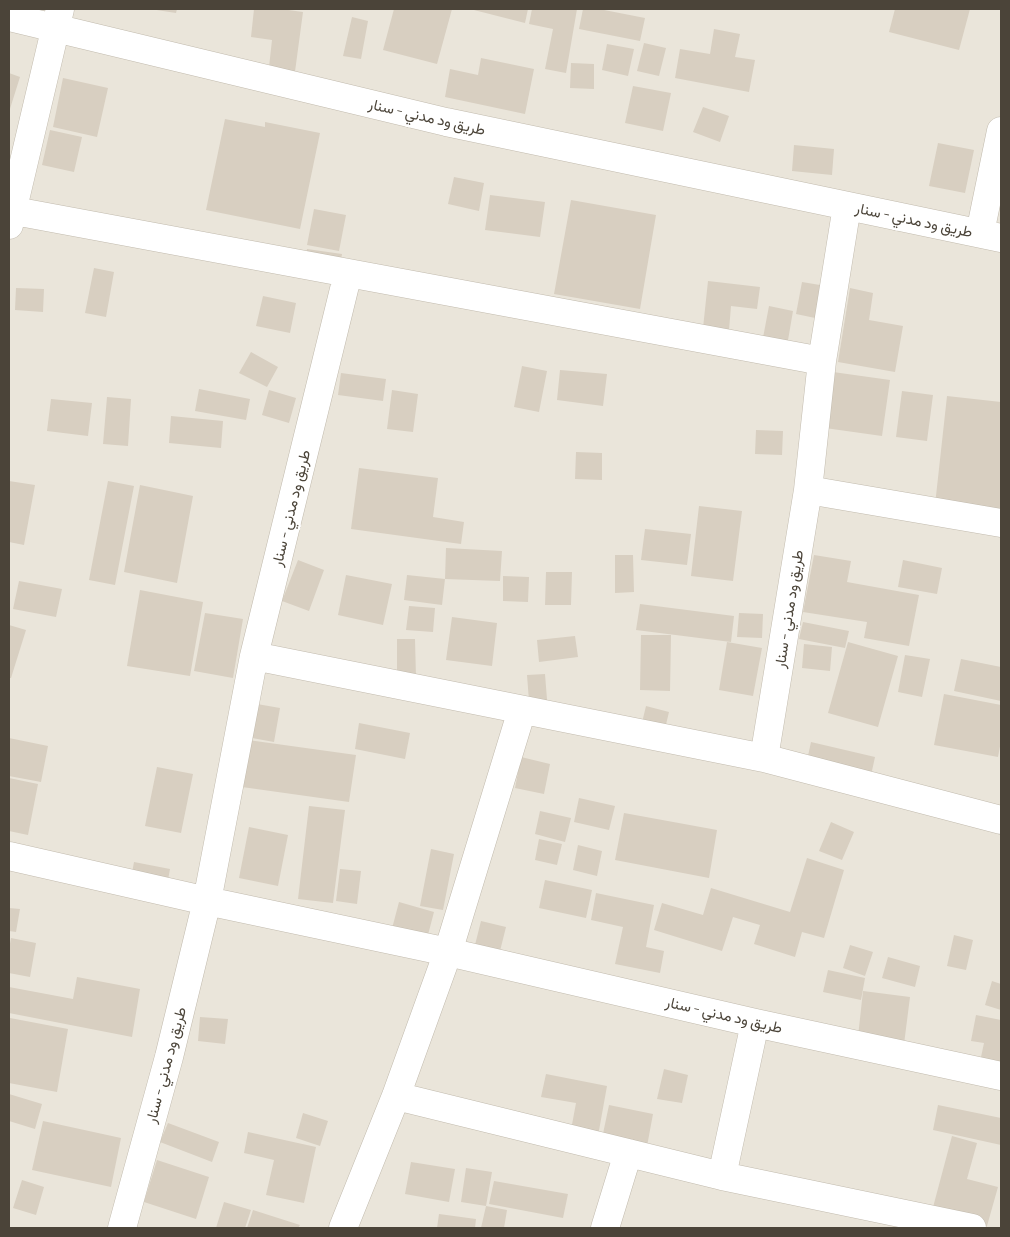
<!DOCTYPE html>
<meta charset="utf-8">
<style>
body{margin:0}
#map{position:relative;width:1010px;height:1237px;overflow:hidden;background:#f6f3ec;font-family:Barlow,sans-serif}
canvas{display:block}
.frame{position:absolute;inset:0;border:10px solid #4b4439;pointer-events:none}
</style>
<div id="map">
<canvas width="1010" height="1237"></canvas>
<div class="frame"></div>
</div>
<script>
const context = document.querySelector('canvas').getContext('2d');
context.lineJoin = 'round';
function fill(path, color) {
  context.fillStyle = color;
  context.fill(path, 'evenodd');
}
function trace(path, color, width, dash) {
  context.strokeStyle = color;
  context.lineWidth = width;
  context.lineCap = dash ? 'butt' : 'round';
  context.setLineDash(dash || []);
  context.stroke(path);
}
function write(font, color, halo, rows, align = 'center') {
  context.font = font + ' Barlow,Vazirmatn,sans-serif';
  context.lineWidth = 4.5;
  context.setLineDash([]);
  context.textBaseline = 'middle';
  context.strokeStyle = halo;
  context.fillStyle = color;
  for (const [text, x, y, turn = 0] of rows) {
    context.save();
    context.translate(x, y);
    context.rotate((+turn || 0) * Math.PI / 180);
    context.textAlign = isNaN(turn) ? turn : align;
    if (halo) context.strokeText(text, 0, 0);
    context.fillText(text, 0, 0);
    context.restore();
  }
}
fill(new Path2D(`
 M 9,9 L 1001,9 L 1001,1228 L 9,1228 Z`), '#eae5da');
fill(new Path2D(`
 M 150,9 L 177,9 L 176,13 Z
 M 254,9 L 281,9 L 303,12 L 294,79 L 268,76 L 272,40 L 251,37 Z
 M 394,9 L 452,9 L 437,64 L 383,50 Z
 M 470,9 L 528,9 L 525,23 Z
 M 532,9 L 577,9 L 566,73 L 545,69 L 553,29 L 529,24 Z
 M 583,9 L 599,9 L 645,18 L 640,41 L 579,29 Z
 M 895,9 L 970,9 L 959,50 L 889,32 Z
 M 352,17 L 368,21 L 361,59 L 343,56 Z
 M 714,29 L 740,34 L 735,57 L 755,60 L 749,92 L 675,78 L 680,49 L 710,54 Z
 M 644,43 L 666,48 L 659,76 L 637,71 Z
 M 607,44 L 634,49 L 628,76 L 602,70 Z
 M 481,58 L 534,69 L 525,114 L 445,97 L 450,69 L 478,75 Z
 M 571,63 L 594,64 L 594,89 L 570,88 Z
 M 9,73 L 20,77 L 9,112 Z
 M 63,78 L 108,88 L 97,137 L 53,127 Z
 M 633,86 L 671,93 L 663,131 L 625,123 Z
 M 703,107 L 729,116 L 720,142 L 693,132 Z
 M 225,119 L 265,127 L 265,122 L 320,133 L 300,229 L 206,210 Z
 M 50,130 L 82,137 L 74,172 L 42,165 Z
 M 938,143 L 974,150 L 965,193 L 929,186 Z
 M 794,145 L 834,149 L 832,175 L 792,171 Z
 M 454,177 L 484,183 L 479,211 L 448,204 Z
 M 490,195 L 545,202 L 540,237 L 485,230 Z
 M 571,200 L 656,215 L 640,309 L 554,294 Z
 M 314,209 L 346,215 L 339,251 L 307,245 Z
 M 307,249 L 342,254 L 339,273 L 305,268 Z
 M 94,268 L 114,272 L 106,317 L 85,313 Z
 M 708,281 L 760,287 L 757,309 L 731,306 L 729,330 L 703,328 Z
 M 802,282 L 826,286 L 820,319 L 796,314 Z
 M 16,288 L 44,289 L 43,312 L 15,310 Z
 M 850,288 L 873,293 L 869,320 L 903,326 L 895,372 L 838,362 Z
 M 263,296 L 296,303 L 290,333 L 256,326 Z
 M 769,306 L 793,311 L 787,346 L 762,343 Z
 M 251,352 L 278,367 L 267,387 L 239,373 Z
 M 522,366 L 547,371 L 539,412 L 514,407 Z
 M 560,370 L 607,374 L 603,406 L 557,400 Z
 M 833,372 L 890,380 L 882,436 L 825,428 Z
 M 341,373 L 386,379 L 383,401 L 338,395 Z
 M 199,389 L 250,399 L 246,420 L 195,411 Z
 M 269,390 L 296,398 L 289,423 L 262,415 Z
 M 392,390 L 418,394 L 413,432 L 387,429 Z
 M 902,391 L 933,395 L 927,441 L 896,437 Z
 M 947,396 L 1001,402 L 1001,518 L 935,505 Z
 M 107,397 L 131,399 L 128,446 L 103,444 Z
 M 51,399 L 92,403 L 88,436 L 47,431 Z
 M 171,416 L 223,421 L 221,448 L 169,443 Z
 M 756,430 L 783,431 L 782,455 L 755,454 Z
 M 576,452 L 602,453 L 602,480 L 575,479 Z
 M 359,468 L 438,478 L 433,517 L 464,522 L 461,544 L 351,529 Z
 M 9,481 L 35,485 L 24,545 L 9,542 Z
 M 108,481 L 134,486 L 115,585 L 89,580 Z
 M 140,485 L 193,496 L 177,583 L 124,572 Z
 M 699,506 L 742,511 L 733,581 L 691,576 Z
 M 645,529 L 691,534 L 687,565 L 641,560 Z
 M 446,548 L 502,551 L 500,581 L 445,579 Z
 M 615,555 L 633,555 L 634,592 L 615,593 Z
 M 814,555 L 851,561 L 847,582 L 919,595 L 909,646 L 864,638 L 867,622 L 803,612 Z
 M 298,560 L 324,570 L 309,611 L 282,601 Z
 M 903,560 L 942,568 L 937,594 L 898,587 Z
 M 546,572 L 572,572 L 571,605 L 545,605 Z
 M 346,575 L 392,584 L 383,625 L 338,615 Z
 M 407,575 L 445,579 L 442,605 L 404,600 Z
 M 503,576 L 529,577 L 528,602 L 503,601 Z
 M 19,581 L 62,589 L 56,617 L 13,609 Z
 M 140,590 L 203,602 L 190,676 L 127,666 Z
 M 640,604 L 734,616 L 731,642 L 636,630 Z
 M 409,606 L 435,608 L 433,632 L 406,630 Z
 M 205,613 L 243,619 L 233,678 L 194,671 Z
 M 739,613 L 763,614 L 762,638 L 737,637 Z
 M 452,617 L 497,623 L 492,666 L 446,660 Z
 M 803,622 L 849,631 L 845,648 L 799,639 Z
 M 9,625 L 26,630 L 11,678 L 9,678 Z
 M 641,635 L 671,635 L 670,691 L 640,690 Z
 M 575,636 L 578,657 L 539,662 L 537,640 Z
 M 397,639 L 415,639 L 416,678 L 397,678 Z
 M 727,642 L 762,648 L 753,696 L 719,690 Z
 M 848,642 L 898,656 L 878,727 L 828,713 Z
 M 804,644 L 832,647 L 830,671 L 802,668 Z
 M 905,655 L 930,659 L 922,697 L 898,692 Z
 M 961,659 L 1001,667 L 1001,701 L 954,691 Z
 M 545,674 L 548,712 L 530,714 L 527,675 Z
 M 944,694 L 1001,705 L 1001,741 L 998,757 L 934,745 Z
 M 257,704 L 280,708 L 274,742 L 252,738 Z
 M 646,706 L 669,712 L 662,741 L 639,735 Z
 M 359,723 L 410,733 L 405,759 L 355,749 Z
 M 9,738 L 48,746 L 41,782 L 9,776 Z
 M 248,740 L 356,755 L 349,802 L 242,787 Z
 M 811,742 L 875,757 L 870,780 L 806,765 Z
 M 521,757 L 550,764 L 544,794 L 515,788 Z
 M 157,767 L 193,774 L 181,833 L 145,826 Z
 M 9,778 L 38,784 L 28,835 L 9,831 Z
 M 579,798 L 615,806 L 609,830 L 574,822 Z
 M 309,806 L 345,810 L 333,903 L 298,899 Z
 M 540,811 L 571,818 L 565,842 L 535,834 Z
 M 624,813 L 717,830 L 709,878 L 615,860 Z
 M 831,822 L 854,832 L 842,860 L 819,851 Z
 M 249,827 L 288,835 L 278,886 L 239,878 Z
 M 539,839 L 562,844 L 557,865 L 535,860 Z
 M 578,845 L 602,851 L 597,876 L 573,870 Z
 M 431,849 L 454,854 L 443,910 L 420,906 Z
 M 807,858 L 844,870 L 824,938 L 802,932 L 795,957 L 754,944 L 760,925 L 733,917 L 722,951 L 654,930 L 662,903 L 703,915 L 711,888 L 790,912 Z
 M 134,862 L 170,869 L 165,896 L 129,889 Z
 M 340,869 L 361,871 L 357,904 L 336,901 Z
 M 545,880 L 592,890 L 586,918 L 539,908 Z
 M 596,893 L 654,905 L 646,947 L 664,951 L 660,973 L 615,964 L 623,927 L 591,920 Z
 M 399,902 L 434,912 L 424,950 L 389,940 Z
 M 9,908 L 20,909 L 16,932 L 9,931 Z
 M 481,921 L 506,927 L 497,963 L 472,957 Z
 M 954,935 L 973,940 L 966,970 L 947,966 Z
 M 11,938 L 36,943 L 30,977 L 9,973 L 9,949 Z
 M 850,945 L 873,952 L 865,976 L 843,968 Z
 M 888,957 L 920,966 L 915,987 L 882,978 Z
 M 828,970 L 865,978 L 861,1000 L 823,992 Z
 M 77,977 L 140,989 L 132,1037 L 9,1013 L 9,987 L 73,999 Z
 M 992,981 L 1001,984 L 1001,1010 L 985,1005 Z
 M 863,991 L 910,997 L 903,1052 L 857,1046 Z
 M 976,1015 L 1001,1020 L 1001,1076 L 978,1071 L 984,1043 L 971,1041 Z
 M 200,1017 L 228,1019 L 225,1044 L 198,1041 Z
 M 10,1018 L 68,1029 L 57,1092 L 9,1083 Z
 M 664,1069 L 688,1075 L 682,1103 L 657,1099 Z
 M 546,1074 L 607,1086 L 598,1136 L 571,1130 L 576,1103 L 541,1097 Z
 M 9,1094 L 42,1104 L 35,1129 L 9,1121 Z
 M 609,1105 L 653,1114 L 645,1157 L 600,1148 Z
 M 938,1105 L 1001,1118 L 1001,1145 L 933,1130 Z
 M 303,1113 L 328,1121 L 320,1146 L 296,1138 Z
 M 43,1121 L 121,1138 L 111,1187 L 32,1170 Z
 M 168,1123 L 219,1142 L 212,1162 L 160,1142 Z
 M 248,1132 L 316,1147 L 304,1203 L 266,1195 L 274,1160 L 244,1153 Z
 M 952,1136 L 977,1143 L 967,1179 L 998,1187 L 987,1226 L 932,1211 Z
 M 157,1160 L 209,1177 L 196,1219 L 144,1202 Z
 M 411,1162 L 455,1169 L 449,1202 L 405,1194 Z
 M 466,1168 L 492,1172 L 486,1206 L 507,1210 L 504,1228 L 481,1228 L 486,1206 L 461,1202 Z
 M 22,1180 L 44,1187 L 36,1215 L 13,1208 Z
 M 494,1181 L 568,1194 L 563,1218 L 489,1204 Z
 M 224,1202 L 251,1210 L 245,1228 L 216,1228 Z
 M 253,1210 L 300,1225 L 298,1228 L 247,1228 Z
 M 439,1214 L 476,1219 L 475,1228 L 437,1228 Z`), '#d8cfc1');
const minor = new Path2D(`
 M 9,17 L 446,122 L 1001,238
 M 9,210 L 822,361
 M 9,225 L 60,9
 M 980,233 L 1001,131
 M 808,490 L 1001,523
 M 254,656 L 764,758 L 1001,820
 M 764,758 L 808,490 L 822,361 L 847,206
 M 9,856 L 207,901 L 448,952 L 755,1023 L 1001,1076
 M 396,1096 L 722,1176 L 972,1228
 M 722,1176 L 755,1023
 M 122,1228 L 169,1057 L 207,901 L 254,656 L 348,273
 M 343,1228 L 396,1096 L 448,952 L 522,710
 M 605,1228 L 628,1153`);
trace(minor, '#c2bbae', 29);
trace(minor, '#fff', 28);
write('15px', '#4b4439', '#fff', [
 ["طريق ود مدني - سنار",427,117,13],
 ["طريق ود مدني - سنار",914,220,12],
 ["طريق ود مدني - سنار",291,508,-76],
 ["طريق ود مدني - سنار",789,609,-81],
 ["طريق ود مدني - سنار",724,1015,13],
 ["طريق ود مدني - سنار",166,1065,-75]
]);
</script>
